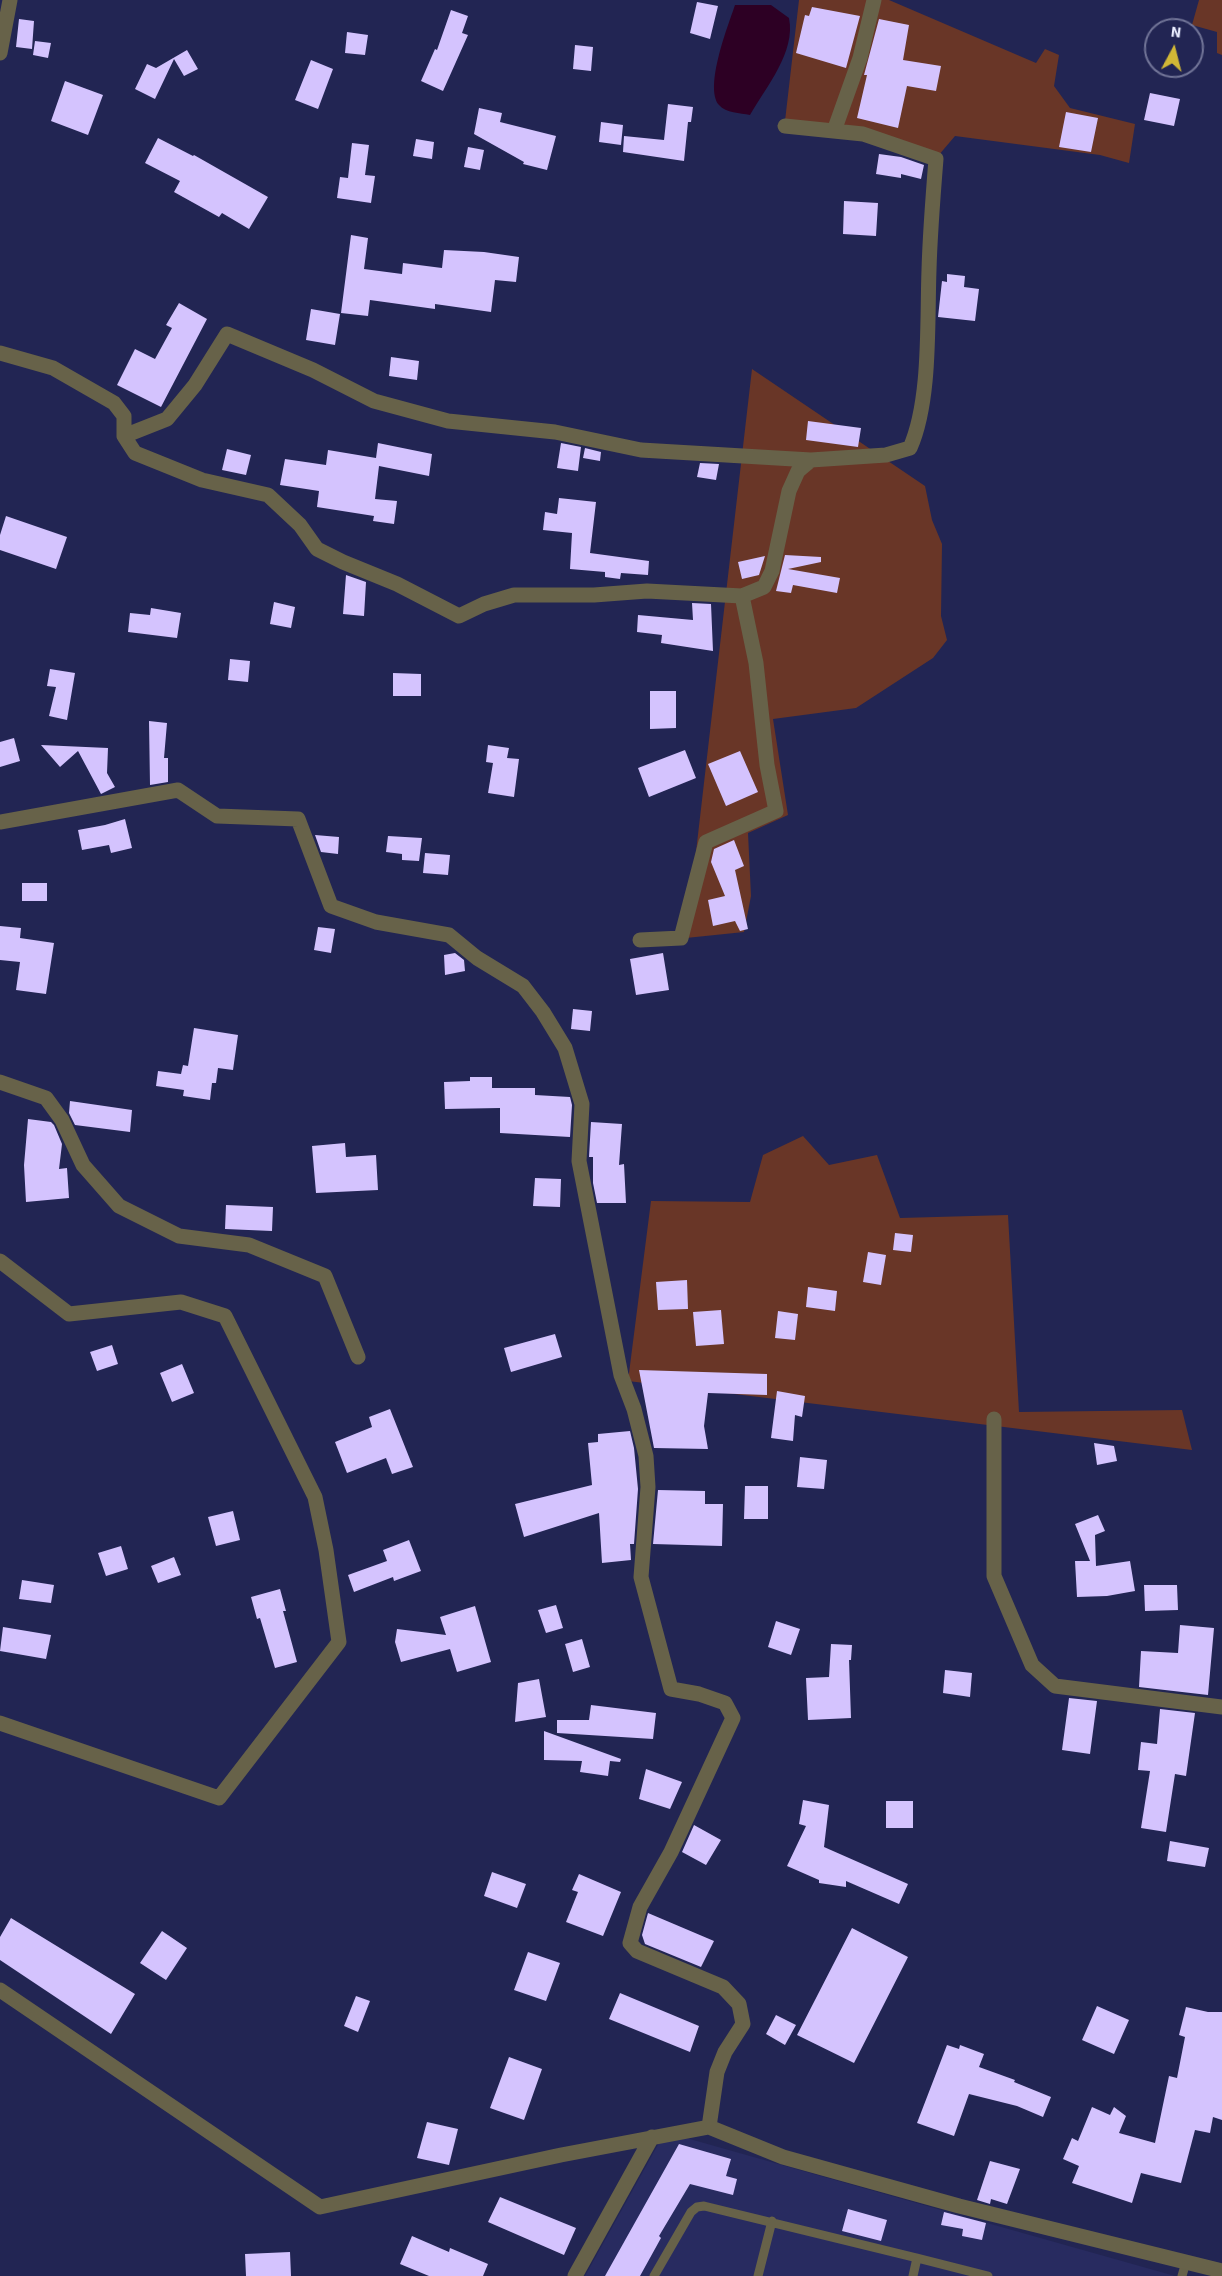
<!DOCTYPE html>
<style>
body{margin:0}
#map{position:relative;width:1222px;height:2276px;overflow:hidden;background:#222553;font-family:"Source Sans 3",sans-serif}
canvas{display:block}
.north{position:absolute;left:1144px;top:18px;width:60px;height:60px;box-sizing:border-box;background:#222553;border:2px solid #717497;border-radius:50%;rotate:7deg;font-size:16px;font-weight:700;line-height:24px;text-align:center;color:#e8ebfe}
.north::after{content:'';display:block;margin:auto;width:21px;height:27px;background:#d1b736;clip-path:polygon(50% 0,100% 100%,50% 72%,0 100%)}
</style>
<div id="map">
<canvas width="1222" height="2276"></canvas>
<div class="north">N</div>
</div>
<script>
const context = document.querySelector('canvas').getContext('2d');
context.lineJoin = 'round';
function fill(path, color) {
  context.fillStyle = color;
  context.fill(path, 'evenodd');
}
function trace(path, color, width, dash) {
  context.strokeStyle = color;
  context.lineWidth = width;
  context.lineCap = dash ? 'butt' : 'round';
  context.setLineDash(dash || []);
  context.stroke(path);
}
fill(new Path2D(`
 M 665,2132 L 1175,2276 L 585,2276 Z`), '#282b60');
fill(new Path2D(`
 M 799,0 L 889,0 L 1036,63 L 1045,49 L 1059,55 L 1054,86 L 1070,108 L 1135,124 L 1129,163 L 1100,155 L 955,136 L 938,156 L 785,121 Z
 M 1199,0 L 1222,0 L 1222,55 L 1217,53 L 1217,32 L 1192,25 Z
 M 752,369 L 925,486 L 932,520 L 942,544 L 941,616 L 947,640 L 933,658 L 856,708 L 773,719 L 788,815 L 748,833 L 751,896 L 744,932 L 686,938 Z
 M 803,1136 L 829,1165 L 877,1155 L 900,1218 L 1008,1215 L 1019,1412 L 1182,1410 L 1192,1450 L 628,1381 L 651,1201 L 750,1202 L 763,1155 Z`), '#693627');
fill(new Path2D(`
 M 735,5 L 771,5 L 789,18 C 796,52 766,87 750,115 C 740,113 726,113 719,105 C 704,87 728,26 735,5 Z`), '#2d0024');
fill(new Path2D(`
 M 697,2 L 718,6 L 710,39 L 690,33 Z
 M 812,7 L 860,16 L 846,68 L 796,53 L 805,15 L 809,16 Z
 M 451,10 L 468,16 L 462,33 L 468,35 L 443,91 L 421,81 L 435,49 L 437,50 Z
 M 19,19 L 34,21 L 32,49 L 16,47 Z
 M 879,19 L 909,25 L 903,60 L 941,66 L 936,91 L 907,86 L 898,128 L 857,118 L 867,75 L 864,75 Z
 M 347,32 L 368,35 L 365,55 L 345,53 Z
 M 35,41 L 51,43 L 48,58 L 33,55 Z
 M 575,45 L 593,47 L 591,71 L 573,69 Z
 M 187,50 L 198,69 L 184,76 L 174,59 L 155,99 L 135,89 L 147,64 L 156,68 Z
 M 311,60 L 333,69 L 318,109 L 295,100 Z
 M 65,81 L 103,95 L 88,135 L 51,121 Z
 M 1150,93 L 1180,99 L 1174,126 L 1144,120 Z
 M 668,104 L 693,107 L 691,122 L 688,122 L 684,161 L 623,152 L 624,136 L 664,140 Z
 M 479,108 L 502,113 L 500,122 L 556,136 L 547,170 L 523,164 L 524,162 L 474,134 Z
 M 1066,112 L 1098,118 L 1091,152 L 1059,147 Z
 M 601,122 L 623,125 L 621,145 L 599,142 Z
 M 158,138 L 193,156 L 194,155 L 268,197 L 249,229 L 222,213 L 219,217 L 174,192 L 180,181 L 145,163 Z
 M 416,139 L 434,142 L 432,159 L 413,156 Z
 M 352,143 L 369,145 L 365,175 L 375,176 L 371,203 L 337,198 L 340,177 L 348,178 Z
 M 468,147 L 484,150 L 480,170 L 464,167 Z
 M 879,154 L 901,157 L 924,165 L 921,179 L 901,174 L 901,178 L 876,174 Z
 M 844,201 L 878,203 L 876,236 L 843,234 Z
 M 351,235 L 368,238 L 364,269 L 402,274 L 403,263 L 442,268 L 444,250 L 484,252 L 519,257 L 516,282 L 495,280 L 491,312 L 435,304 L 435,309 L 370,300 L 368,316 L 341,313 Z
 M 947,274 L 965,276 L 964,287 L 979,289 L 975,321 L 938,317 L 942,281 L 947,282 Z
 M 179,303 L 207,319 L 161,407 L 117,385 L 135,349 L 155,359 L 172,328 L 166,325 Z
 M 311,309 L 340,314 L 335,345 L 306,340 Z
 M 391,357 L 419,361 L 417,380 L 389,376 Z
 M 808,421 L 861,428 L 858,447 L 806,440 Z
 M 378,443 L 432,454 L 429,476 L 379,466 L 375,499 L 397,501 L 394,524 L 373,521 L 374,516 L 317,507 L 319,491 L 280,485 L 285,459 L 326,465 L 328,450 L 376,458 Z
 M 561,443 L 581,447 L 578,471 L 557,468 Z
 M 585,448 L 601,452 L 600,461 L 583,458 Z
 M 227,449 L 251,455 L 246,475 L 222,470 Z
 M 700,463 L 719,464 L 716,480 L 697,477 Z
 M 559,498 L 596,502 L 590,553 L 649,561 L 648,575 L 621,573 L 620,579 L 605,577 L 605,572 L 570,569 L 572,533 L 543,530 L 545,512 L 557,514 Z
 M 6,516 L 67,537 L 56,569 L 0,550 L 0,535 Z
 M 785,555 L 821,557 L 821,562 L 788,569 L 840,578 L 837,593 L 793,585 L 791,593 L 776,591 Z
 M 765,556 L 759,575 L 742,579 L 738,562 Z
 M 346,575 L 366,582 L 364,616 L 343,614 Z
 M 274,602 L 295,607 L 291,628 L 270,624 Z
 M 692,603 L 711,604 L 713,651 L 661,643 L 662,635 L 637,632 L 638,615 L 693,620 Z
 M 151,608 L 181,613 L 177,638 L 128,632 L 130,613 L 150,615 Z
 M 230,659 L 250,661 L 248,682 L 228,680 Z
 M 50,669 L 75,673 L 67,720 L 49,716 L 56,687 L 47,686 Z
 M 393,673 L 421,674 L 421,696 L 393,696 Z
 M 650,691 L 676,691 L 676,728 L 650,729 Z
 M 149,721 L 167,723 L 164,758 L 168,758 L 168,782 L 150,785 Z
 M 14,738 L 20,761 L 0,767 L 0,742 Z
 M 41,745 L 108,748 L 107,773 L 115,787 L 101,794 L 78,751 L 60,767 Z
 M 488,745 L 509,748 L 507,758 L 519,759 L 514,797 L 488,793 L 493,763 L 486,762 Z
 M 685,750 L 696,778 L 649,797 L 638,768 Z
 M 740,751 L 758,792 L 726,806 L 708,764 Z
 M 125,819 L 132,848 L 111,853 L 109,845 L 82,850 L 78,830 L 105,825 Z
 M 315,835 L 339,837 L 338,854 L 321,852 Z
 M 388,836 L 422,838 L 419,861 L 402,860 L 402,854 L 386,852 Z
 M 734,840 L 744,866 L 735,870 L 748,929 L 740,931 L 735,921 L 713,926 L 708,900 L 725,896 L 711,862 L 714,849 Z
 M 425,853 L 450,855 L 448,875 L 423,873 Z
 M 22,883 L 47,883 L 47,901 L 22,901 Z
 M 0,926 L 21,928 L 20,938 L 54,943 L 46,994 L 16,990 L 20,962 L 0,960 Z
 M 318,927 L 335,929 L 331,953 L 314,950 Z
 M 455,953 L 464,960 L 465,971 L 445,975 L 444,955 Z
 M 663,953 L 669,990 L 636,995 L 630,959 Z
 M 573,1009 L 592,1011 L 590,1031 L 571,1029 Z
 M 194,1028 L 238,1035 L 233,1070 L 218,1068 L 216,1083 L 212,1083 L 210,1100 L 183,1096 L 184,1090 L 156,1086 L 158,1071 L 181,1074 L 183,1065 L 188,1066 Z
 M 470,1077 L 492,1077 L 492,1088 L 535,1088 L 535,1095 L 570,1097 L 572,1105 L 570,1137 L 500,1133 L 500,1108 L 445,1109 L 444,1082 L 470,1081 Z
 M 70,1101 L 132,1110 L 130,1132 L 75,1125 L 69,1113 Z
 M 28,1119 L 51,1122 L 54,1125 L 62,1144 L 59,1169 L 67,1168 L 69,1198 L 26,1202 L 24,1165 Z
 M 591,1122 L 622,1124 L 619,1165 L 624,1164 L 626,1203 L 597,1203 L 593,1183 L 593,1157 L 589,1157 Z
 M 345,1143 L 346,1157 L 376,1155 L 378,1190 L 316,1193 L 312,1146 Z
 M 535,1178 L 561,1179 L 560,1207 L 533,1206 Z
 M 226,1205 L 273,1207 L 272,1231 L 225,1229 Z
 M 895,1233 L 913,1235 L 911,1252 L 893,1250 Z
 M 868,1252 L 886,1255 L 881,1285 L 863,1282 Z
 M 687,1280 L 688,1309 L 658,1310 L 656,1282 Z
 M 808,1287 L 837,1291 L 835,1311 L 806,1307 Z
 M 721,1310 L 724,1344 L 696,1346 L 693,1312 Z
 M 778,1311 L 798,1314 L 795,1340 L 775,1338 Z
 M 555,1334 L 562,1357 L 511,1372 L 504,1348 Z
 M 112,1345 L 118,1364 L 97,1371 L 90,1352 Z
 M 182,1364 L 194,1393 L 172,1402 L 160,1373 Z
 M 639,1370 L 767,1374 L 767,1395 L 708,1393 L 704,1426 L 708,1449 L 654,1448 Z
 M 777,1391 L 805,1396 L 802,1417 L 795,1415 L 793,1441 L 771,1438 Z
 M 390,1409 L 413,1467 L 392,1474 L 386,1458 L 347,1473 L 335,1442 L 372,1427 L 369,1417 Z
 M 630,1431 L 634,1448 L 638,1489 L 634,1544 L 630,1544 L 631,1560 L 602,1563 L 599,1513 L 524,1537 L 515,1504 L 592,1485 L 588,1443 L 598,1442 L 598,1434 Z
 M 1094,1443 L 1114,1446 L 1117,1461 L 1097,1465 Z
 M 800,1457 L 827,1460 L 824,1489 L 797,1487 Z
 M 745,1486 L 768,1486 L 768,1519 L 744,1519 Z
 M 658,1490 L 705,1491 L 705,1504 L 723,1504 L 722,1546 L 653,1544 Z
 M 233,1511 L 240,1540 L 216,1546 L 208,1517 Z
 M 1098,1515 L 1105,1531 L 1095,1535 L 1096,1566 L 1130,1561 L 1135,1591 L 1107,1596 L 1077,1597 L 1075,1561 L 1090,1561 L 1075,1524 Z
 M 409,1540 L 421,1571 L 394,1581 L 393,1577 L 354,1592 L 348,1575 L 387,1561 L 383,1550 Z
 M 121,1546 L 128,1569 L 106,1576 L 98,1553 Z
 M 174,1557 L 181,1575 L 158,1583 L 151,1566 Z
 M 22,1580 L 54,1585 L 51,1603 L 19,1599 Z
 M 1144,1585 L 1177,1585 L 1178,1610 L 1145,1611 Z
 M 280,1589 L 286,1611 L 283,1611 L 297,1662 L 275,1668 L 260,1618 L 257,1619 L 251,1597 Z
 M 556,1605 L 563,1628 L 546,1633 L 538,1610 Z
 M 475,1606 L 491,1662 L 457,1672 L 450,1649 L 401,1662 L 395,1642 L 397,1629 L 446,1635 L 440,1617 Z
 M 776,1621 L 800,1629 L 791,1655 L 768,1647 Z
 M 1180,1625 L 1214,1628 L 1208,1695 L 1139,1687 L 1141,1651 L 1178,1653 Z
 M 3,1627 L 51,1635 L 46,1659 L 0,1651 Z
 M 582,1639 L 590,1667 L 573,1672 L 565,1644 Z
 M 831,1644 L 852,1645 L 851,1660 L 849,1660 L 851,1718 L 808,1720 L 806,1678 L 829,1677 Z
 M 945,1670 L 972,1673 L 970,1697 L 943,1693 Z
 M 539,1679 L 546,1717 L 515,1722 L 518,1683 Z
 M 1069,1698 L 1097,1701 L 1090,1754 L 1062,1750 Z
 M 591,1705 L 656,1713 L 653,1739 L 557,1733 L 557,1720 L 589,1720 Z
 M 1160,1709 L 1195,1713 L 1186,1776 L 1175,1774 L 1166,1832 L 1141,1828 L 1150,1771 L 1138,1770 L 1141,1742 L 1157,1744 Z
 M 544,1731 L 621,1759 L 620,1762 L 610,1761 L 608,1776 L 580,1772 L 582,1761 L 544,1760 Z
 M 646,1769 L 682,1782 L 670,1809 L 639,1799 Z
 M 803,1800 L 829,1805 L 824,1847 L 908,1884 L 899,1904 L 846,1881 L 846,1887 L 819,1883 L 819,1880 L 787,1866 L 806,1826 L 799,1824 Z
 M 886,1801 L 913,1801 L 913,1828 L 886,1828 Z
 M 694,1825 L 721,1840 L 706,1865 L 682,1852 Z
 M 1170,1841 L 1209,1848 L 1205,1867 L 1167,1861 Z
 M 492,1872 L 526,1884 L 517,1908 L 484,1896 Z
 M 579,1874 L 621,1892 L 603,1936 L 566,1922 L 578,1892 L 572,1890 Z
 M 648,1913 L 714,1941 L 701,1967 L 645,1944 L 642,1935 Z
 M 11,1918 L 135,1994 L 111,2034 L 0,1960 L 0,1937 Z
 M 852,1928 L 908,1957 L 854,2063 L 797,2035 Z
 M 162,1931 L 187,1948 L 166,1980 L 140,1963 Z
 M 528,1952 L 560,1963 L 546,2001 L 514,1990 Z
 M 620,1993 L 699,2026 L 690,2052 L 609,2019 Z
 M 356,1996 L 370,2001 L 358,2032 L 344,2026 Z
 M 1097,2006 L 1129,2020 L 1114,2054 L 1082,2040 Z
 M 1186,2007 L 1208,2012 L 1222,2012 L 1222,2120 L 1213,2117 L 1210,2133 L 1195,2130 L 1181,2183 L 1141,2173 L 1132,2203 L 1072,2183 L 1079,2166 L 1063,2159 L 1072,2138 L 1078,2141 L 1092,2107 L 1110,2115 L 1114,2107 L 1126,2116 L 1119,2133 L 1155,2143 L 1169,2076 L 1177,2078 L 1185,2037 L 1179,2035 Z
 M 776,2015 L 796,2025 L 785,2045 L 766,2034 Z
 M 947,2045 L 959,2049 L 960,2045 L 984,2054 L 979,2067 L 1015,2080 L 1014,2082 L 1051,2097 L 1043,2117 L 1017,2106 L 969,2094 L 954,2136 L 917,2123 Z
 M 509,2057 L 542,2069 L 524,2120 L 490,2108 Z
 M 427,2122 L 458,2129 L 449,2165 L 417,2158 Z
 M 679,2144 L 731,2159 L 726,2176 L 737,2179 L 733,2195 L 690,2184 L 659,2236 L 661,2238 L 640,2276 L 605,2276 Z
 M 990,2161 L 1020,2169 L 1007,2204 L 991,2199 L 990,2204 L 977,2200 Z
 M 500,2197 L 576,2228 L 564,2255 L 488,2222 Z
 M 848,2209 L 887,2220 L 881,2241 L 842,2231 Z
 M 944,2212 L 986,2223 L 982,2240 L 962,2236 L 963,2229 L 941,2225 Z
 M 412,2236 L 449,2252 L 450,2248 L 488,2264 L 483,2276 L 429,2276 L 400,2264 Z
 M 290,2252 L 291,2276 L 246,2276 L 245,2254 Z`), '#d4c3fe');
trace(new Path2D(`
 M 917,2258 L 988,2276
 M 654,2276 L 691,2212 L 697,2207 L 704,2206 L 917,2258 L 913,2276
 M 758,2276 L 772,2221
 M 1182,2276 L 1186,2262`), '#676249', 9);
trace(new Path2D(`
 M 0,53 L 10,0
 M 834,131 L 860,58 L 874,0
 M 0,353 L 53,368 L 114,403 L 124,416 L 124,436 L 135,453 L 202,480 L 268,495 L 300,525 L 317,549 L 343,562 L 397,584 L 459,616 L 484,604 L 514,595 L 594,595 L 647,591 L 742,596
 M 124,436 L 167,419 L 195,385 L 227,334 L 313,370 L 374,401 L 448,421 L 555,432 L 641,450 L 811,460
 M 0,822 L 178,790 L 217,816 L 298,819 L 331,906 L 376,922 L 449,935 L 477,958 L 523,986 L 543,1012 L 565,1048 L 582,1104 L 579,1161 L 621,1375 L 634,1409 L 646,1456 L 648,1487 L 641,1577 L 671,1689 L 699,1694 L 725,1703 L 733,1718 L 671,1852 L 640,1907 L 630,1943 L 637,1951 L 723,1987 L 739,2004 L 743,2024 L 725,2052 L 717,2072 L 709,2127
 M 640,940 L 681,938 L 706,842 L 776,811 L 767,765 L 756,663 L 742,596 L 764,587 L 772,571 L 789,491 L 798,471 L 811,460 L 886,455 L 910,448 C 931,401 927,322 929,270 C 930,233 933,196 936,159 L 863,134 L 785,126
 M 0,1082 L 46,1098 L 62,1120 L 83,1165 L 119,1206 L 179,1236 L 249,1245 L 325,1276 L 358,1357
 M 0,1261 L 69,1314 L 181,1302 L 225,1316 L 315,1497 L 326,1550 L 339,1642 L 219,1798 L 0,1723
 M 994,1419 L 994,1576 L 1032,1665 L 1055,1686 L 1222,1707
 M 0,1990 L 320,2207 L 561,2155 L 709,2127 L 783,2157 L 959,2206 L 1222,2271
 M 575,2276 L 652,2137`), '#676249', 15);
</script>
